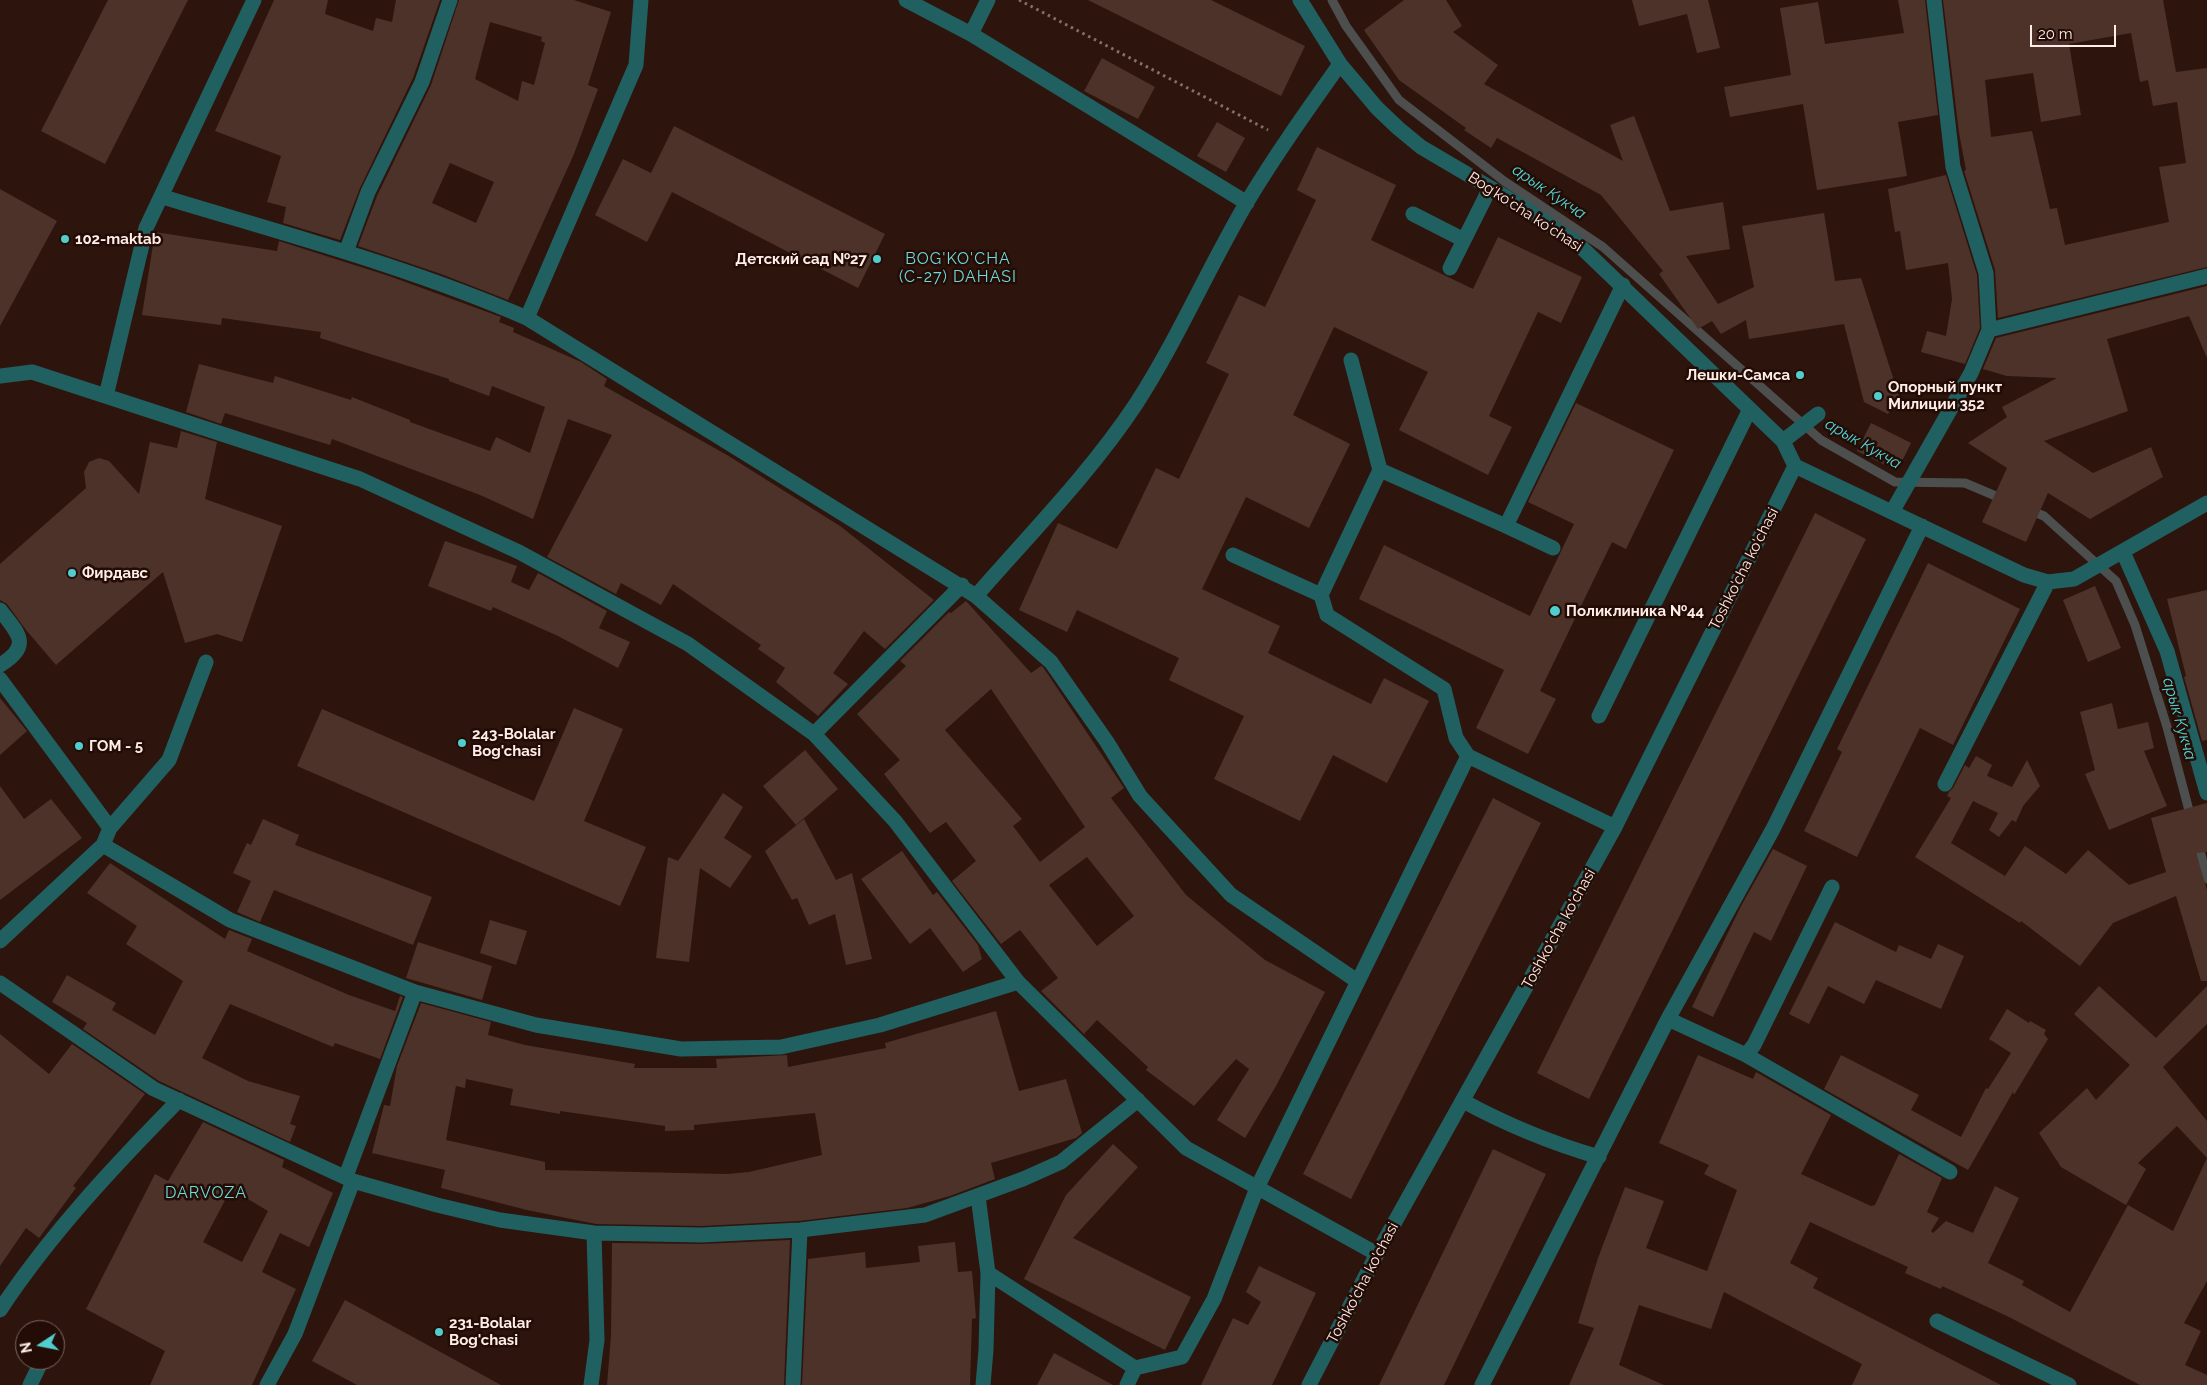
<!DOCTYPE html>
<meta charset="utf-8">
<style>
body{margin:0}
#map{position:relative;width:2207px;height:1385px;overflow:hidden;background:#2d150d;font-family:Raleway,sans-serif}
canvas{display:block}
.north{position:absolute;left:15px;top:1320px;width:50px;height:50px;box-sizing:border-box;background:#230c05;border:1px solid #7b665f;border-radius:50%;rotate:259deg;font-size:14px;font-weight:700;line-height:20px;text-align:center;color:#ffede7}
.north::after{content:'';display:block;margin:auto;width:18px;height:22px;background:#52cdce;clip-path:polygon(50% 0,100% 100%,50% 72%,0 100%)}
.scale{position:absolute;left:2030px;top:25px;width:86px;height:22px;box-sizing:border-box;border:2px solid #ffede7;border-top:0;padding-left:6px;font-size:15px;line-height:18px;white-space:nowrap;color:#ffede7;-webkit-text-stroke:4px #230c05;paint-order:stroke}
</style>
<div id="map">
<canvas width="2207" height="1385"></canvas>
<div class="north">N</div>
<div class="scale">20 m</div>
</div>
<script>
const context = document.querySelector('canvas').getContext('2d');
context.lineJoin = 'round';
function trace(path, color, width, dash) {
  context.strokeStyle = color;
  context.lineWidth = width;
  context.lineCap = dash ? 'butt' : 'round';
  context.setLineDash(dash || []);
  context.stroke(path);
}
function fill(path, color) {
  context.fillStyle = color;
  context.fill(path, 'evenodd');
}
function write(font, color, halo, rows, align = 'center') {
  context.font = font + ' Raleway,sans-serif';
  context.lineWidth = 5;
  context.setLineDash([]);
  context.textBaseline = 'middle';
  context.strokeStyle = halo;
  context.fillStyle = color;
  for (const [text, x, y, turn = 0] of rows) {
    context.save();
    context.translate(x, y);
    context.rotate((+turn || 0) * Math.PI / 180);
    context.textAlign = isNaN(turn) ? turn : align;
    if (halo) context.strokeText(text, 0, 0);
    context.fillText(text, 0, 0);
    context.restore();
  }
}
trace(new Path2D(`
 M 1332,0 L 1346,26 L 1399,100 L 1504,181 L 1603,247 L 1821,440 L 1895,482 L 1965,483 L 2005,500
 M 2029,510 L 2044,516 L 2116,581 L 2135,625 L 2167,727 L 2191,818
 M 2198,842 L 2207,879`), '#4c4f4e', 9);
fill(new Path2D(`
 M 108,0 L 188,0 L 105,164 L 41,131 Z
 M 274,0 L 328,0 L 325,14 L 373,31 L 376,18 L 392,22 L 396,0 L 440,0 L 413,78 L 360,188 L 340,240 L 283,223 L 286,207 L 267,202 L 281,156 L 215,131 Z
 M 459,0 L 574,0 L 611,12 L 588,85 L 598,89 L 574,154 L 508,300 L 441,274 L 358,246 L 377,196 L 431,85 ZM 490,22 L 542,37 L 541,41 L 545,43 L 534,85 L 522,81 L 518,101 L 475,79 ZM 450,163 L 494,182 L 476,223 L 432,203 Z
 M 1088,0 L 1211,0 L 1305,46 L 1281,96 Z
 M 1404,0 L 1446,0 L 1462,26 L 1453,32 L 1498,65 L 1484,84 L 1623,161 L 1610,125 L 1634,116 L 1670,211 L 1723,202 L 1730,249 L 1686,256 L 1718,304 L 1754,287 L 1742,226 L 1824,213 L 1835,281 L 1861,278 L 1899,396 L 1888,414 L 1864,402 L 1844,324 L 1749,339 L 1746,320 L 1721,334 L 1712,321 L 1698,329 L 1659,274 L 1663,271 L 1601,195 L 1497,138 L 1491,148 L 1464,130 L 1466,128 L 1399,80 L 1364,30 Z
 M 1632,0 L 1708,0 L 1720,48 L 1697,53 L 1687,14 L 1639,26 Z
 M 1898,0 L 1925,0 L 1938,115 L 1898,122 L 1907,176 L 1817,190 L 1803,104 L 1730,117 L 1724,87 L 1791,75 L 1780,8 L 1818,2 L 1825,44 L 1904,33 Z
 M 1943,0 L 2163,0 L 2176,72 L 2207,68 L 2207,267 L 1998,318 L 1995,270 L 1964,171 L 1966,170 L 1959,133 ZM 2131,33 L 2140,82 L 2148,80 L 2153,106 L 2177,102 L 2186,163 L 2159,167 L 2169,222 L 2065,245 L 2057,208 L 2050,209 L 2032,131 L 1991,137 L 1985,80 L 2033,73 L 2041,122 L 2081,115 L 2069,44 Z
 M 1102,58 L 1155,87 L 1138,119 L 1084,91 Z
 M 1217,122 L 1245,138 L 1226,172 L 1197,156 Z
 M 674,126 L 885,234 L 858,288 L 672,192 L 647,242 L 595,215 L 623,159 L 651,173 Z
 M 1317,147 L 1396,185 L 1371,240 L 1473,289 L 1498,237 L 1582,277 L 1561,323 L 1538,312 L 1489,416 L 1512,427 L 1488,475 L 1399,430 L 1428,372 L 1334,327 L 1293,415 L 1350,444 L 1309,528 L 1246,497 L 1202,589 L 1280,626 L 1268,653 L 1371,704 L 1384,678 L 1429,701 L 1387,783 L 1333,755 L 1300,821 L 1214,779 L 1244,716 L 1169,680 L 1179,658 L 1077,610 L 1067,632 L 1019,610 L 1058,523 L 1117,549 L 1156,468 L 1179,479 L 1229,374 L 1206,363 L 1239,295 L 1265,307 L 1316,200 L 1297,190 Z
 M 1946,175 L 1977,275 L 1980,328 L 1965,364 L 1921,352 L 1927,331 L 1946,336 L 1952,299 L 1948,263 L 1906,270 L 1900,231 L 1895,232 L 1888,189 Z
 M 0,189 L 57,221 L 0,326 Z
 M 155,232 L 277,251 L 279,241 L 389,276 L 501,317 L 499,322 L 514,328 L 513,332 L 581,362 L 607,379 L 604,386 L 727,455 L 840,526 L 934,600 L 885,649 L 864,631 L 833,673 L 848,684 L 818,716 L 776,682 L 785,668 L 758,649 L 761,645 L 673,584 L 661,605 L 621,583 L 616,594 L 547,557 L 612,435 L 568,419 L 533,519 L 480,495 L 332,439 L 330,445 L 225,413 L 221,424 L 186,412 L 199,364 L 273,383 L 275,376 L 351,400 L 352,397 L 410,420 L 410,422 L 490,451 L 496,437 L 530,453 L 545,407 L 492,386 L 489,396 L 449,381 L 449,379 L 320,338 L 321,332 L 222,318 L 221,325 L 142,315 Z
 M 2207,286 L 2207,358 L 2189,316 L 2107,339 L 2128,411 L 2044,441 L 2093,473 L 2151,447 L 2163,477 L 2090,519 L 2048,493 L 2026,542 L 1982,522 L 2007,468 L 1968,443 L 2007,417 L 2002,407 L 2057,378 L 2007,376 L 1983,369 L 1996,338 Z
 M 1576,403 L 1674,450 L 1626,549 L 1612,542 L 1540,691 L 1556,699 L 1528,754 L 1476,728 L 1504,670 L 1359,599 L 1384,545 L 1530,616 L 1574,524 L 1528,502 Z
 M 1871,423 L 1911,443 L 1897,471 L 1857,451 Z
 M 181,431 L 217,442 L 205,499 L 282,526 L 242,642 L 217,634 L 185,643 L 163,572 L 56,665 L 26,630 L 7,604 L 0,600 L 0,564 L 86,488 L 84,472 L 89,462 L 99,458 L 109,461 L 139,494 L 150,442 L 177,448 Z
 M 1815,513 L 1866,539 L 1589,1099 L 1537,1073 Z
 M 445,541 L 517,566 L 511,582 L 529,590 L 538,573 L 607,611 L 599,628 L 630,642 L 618,668 L 558,636 L 493,607 L 491,611 L 428,586 Z
 M 1928,563 L 2020,609 L 1953,745 L 1920,728 L 1857,857 L 1804,831 L 1842,752 L 1837,749 Z
 M 2095,586 L 2121,648 L 2088,662 L 2063,600 Z
 M 2207,590 L 2207,740 L 2202,741 L 2184,677 L 2186,676 L 2167,599 Z
 M 966,601 L 1031,673 L 1041,666 L 1043,667 L 1124,788 L 1111,798 L 1186,895 L 1265,960 L 1325,992 L 1276,1086 L 1245,1138 L 1217,1120 L 1249,1069 L 1236,1059 L 1194,1106 L 1146,1070 L 1148,1067 L 1097,1020 L 1084,1034 L 1041,991 L 1058,978 L 1020,930 L 1001,944 L 952,881 L 976,861 L 946,822 L 930,833 L 884,774 L 900,760 L 857,714 L 906,666 L 900,661 L 949,612 L 951,613 ZM 991,689 L 1085,827 L 1040,862 L 1013,826 L 1022,819 L 945,730 ZM 1087,857 L 1134,916 L 1097,946 L 1049,885 Z
 M 0,698 L 27,731 L 0,755 Z
 M 2112,703 L 2118,729 L 2148,722 L 2154,748 L 2144,751 L 2167,806 L 2109,830 L 2085,774 L 2095,770 L 2080,712 Z
 M 574,708 L 623,729 L 584,821 L 646,847 L 620,906 L 297,766 L 322,709 L 534,801 Z
 M 805,750 L 838,789 L 796,825 L 763,786 Z
 M 1976,756 L 1992,765 L 1987,776 L 2012,787 L 2027,760 L 2040,786 L 2023,806 L 2016,822 L 2012,820 L 1999,837 L 1989,830 L 1998,813 L 1973,801 L 1951,843 L 2005,876 L 2025,846 L 2066,874 L 2088,850 L 2129,885 L 2166,872 L 2151,818 L 2207,803 L 2207,852 L 2196,853 L 2207,890 L 2207,981 L 2201,981 L 2176,896 L 2113,923 L 2080,966 L 2021,921 L 2020,923 L 1915,857 L 1951,798 L 1947,796 L 1949,792 L 1953,788 L 1965,765 L 1969,768 Z
 M 0,786 L 24,819 L 51,799 L 82,838 L 0,900 Z
 M 723,793 L 743,807 L 724,838 L 752,856 L 730,888 L 700,868 L 689,962 L 656,958 L 668,857 L 678,861 Z
 M 1493,798 L 1541,823 L 1351,1199 L 1303,1174 Z
 M 263,819 L 299,835 L 295,845 L 432,897 L 413,945 L 274,890 L 260,922 L 237,912 L 251,881 L 233,873 L 247,843 L 251,845 Z
 M 804,819 L 836,880 L 852,873 L 872,959 L 846,965 L 835,914 L 809,925 L 797,898 L 792,900 L 765,851 Z
 M 1773,849 L 1807,866 L 1771,941 L 1754,932 L 1713,1017 L 1692,1007 L 1741,906 Z
 M 902,851 L 933,895 L 937,892 L 978,945 L 982,959 L 963,972 L 930,928 L 910,944 L 861,879 Z
 M 110,863 L 225,939 L 229,930 L 252,939 L 247,951 L 349,995 L 395,1011 L 400,996 L 403,997 L 380,1059 L 335,1043 L 333,1047 L 230,1004 L 202,1058 L 248,1081 L 300,1096 L 290,1124 L 296,1126 L 290,1142 L 159,1081 L 83,1029 L 87,1023 L 52,1002 L 67,975 L 116,1003 L 112,1010 L 155,1035 L 183,981 L 126,944 L 137,926 L 87,893 Z
 M 490,920 L 527,931 L 516,965 L 480,953 Z
 M 1835,922 L 1896,952 L 1899,945 L 1931,959 L 1938,944 L 1964,956 L 1941,1009 L 1876,980 L 1864,1004 L 1828,986 L 1809,1024 L 1789,1014 Z
 M 418,942 L 492,966 L 482,1000 L 406,978 Z
 M 2099,986 L 2156,1038 L 2207,986 L 2207,1024 L 2163,1067 L 2207,1121 L 2207,1281 L 2184,1323 L 2201,1331 L 2185,1365 L 2207,1375 L 2207,1385 L 2140,1385 L 2007,1316 L 1942,1286 L 1941,1289 L 1905,1273 L 1908,1267 L 1810,1222 L 1790,1263 L 1818,1278 L 1813,1288 L 2001,1385 L 1852,1385 L 1862,1364 L 1724,1292 L 1711,1329 L 1639,1305 L 1619,1365 L 1664,1385 L 1569,1385 L 1594,1328 L 1578,1323 L 1598,1258 L 1625,1187 L 1664,1201 L 1646,1248 L 1707,1271 L 1737,1190 L 1704,1174 L 1709,1165 L 1659,1143 L 1698,1055 L 1753,1079 L 1756,1072 L 1831,1115 L 1801,1174 L 1871,1206 L 1875,1205 L 1899,1154 L 1942,1178 L 1927,1212 L 1939,1218 L 1931,1231 L 1933,1233 L 1946,1221 L 1973,1233 L 1995,1186 L 2019,1198 L 1988,1263 L 2024,1281 L 2022,1285 L 2070,1312 L 2128,1205 L 2173,1231 L 2207,1158 L 2177,1126 L 2138,1163 L 2146,1169 L 2126,1205 L 2061,1167 L 2039,1133 L 2087,1088 L 2096,1100 L 2130,1065 L 2074,1014 Z
 M 421,1003 L 491,1022 L 488,1035 L 525,1045 L 635,1064 L 634,1068 L 717,1068 L 716,1059 L 787,1055 L 788,1067 L 886,1048 L 885,1043 L 996,1011 L 1019,1091 L 1066,1079 L 1082,1133 L 1076,1138 L 991,1163 L 995,1179 L 950,1196 L 907,1208 L 799,1221 L 702,1226 L 596,1224 L 527,1210 L 441,1188 L 445,1170 L 372,1153 L 384,1105 L 390,1106 L 397,1066 ZM 466,1079 L 513,1089 L 510,1105 L 560,1114 L 560,1111 L 665,1126 L 665,1131 L 694,1130 L 694,1125 L 815,1113 L 822,1155 L 749,1172 L 727,1174 L 545,1170 L 545,1162 L 446,1140 L 456,1086 L 465,1088 Z
 M 2007,1009 L 2029,1023 L 2030,1021 L 2046,1030 L 2044,1034 L 2048,1039 L 2014,1095 L 2013,1092 L 1968,1170 L 1824,1089 L 1841,1055 L 1919,1095 L 1911,1110 L 1961,1137 L 1986,1088 L 1988,1089 L 2011,1053 L 1989,1039 Z
 M 0,1034 L 49,1074 L 72,1044 L 145,1094 L 73,1186 L 76,1188 L 39,1238 L 26,1228 L 0,1266 Z
 M 203,1122 L 284,1160 L 282,1167 L 333,1193 L 309,1247 L 280,1233 L 262,1272 L 296,1289 L 252,1385 L 150,1385 L 165,1351 L 86,1309 L 155,1174 L 168,1181 ZM 231,1189 L 268,1211 L 242,1262 L 203,1242 Z
 M 1113,1144 L 1138,1167 L 1073,1238 L 1191,1297 L 1165,1350 L 1024,1279 L 1066,1195 Z
 M 1493,1149 L 1546,1174 L 1444,1385 L 1379,1385 Z
 M 790,1240 L 784,1385 L 607,1385 L 611,1336 L 612,1243 L 702,1244 Z
 M 955,1242 L 958,1272 L 972,1271 L 976,1318 L 972,1319 L 970,1385 L 802,1385 L 808,1259 L 865,1252 L 866,1268 L 920,1262 L 918,1246 Z
 M 1259,1266 L 1316,1293 L 1272,1385 L 1201,1385 L 1233,1318 L 1248,1325 L 1261,1302 L 1246,1292 Z
 M 345,1300 L 501,1385 L 357,1385 L 312,1361 Z
 M 1054,1353 L 1113,1385 L 1037,1385 Z`), '#4d3229');
trace(new Path2D(`
 M 1019,0 L 1268,130`), '#856f68', 3, [2.5, 4]);
trace(new Path2D(`
 M 906,0 L 971,34
 M 988,0 L 971,34 L 1247,203
 M 1300,0 L 1340,64 L 1377,108 L 1398,128 L 1421,147 L 1523,207 L 1579,245 L 1783,441 L 1795,466
 M 163,197 C 285,234 409,267 527,318 L 976,596 L 1051,662 L 1107,742 L 1140,796 L 1231,895 L 1357,981
 M 1413,214 L 1464,240
 M 346,252 L 368,192 L 422,82 L 450,0
 M 1450,268 L 1490,188
 M 527,318 L 636,65 L 641,0
 M 1989,330 L 2207,276
 M 1351,360 L 1380,470
 M 0,376 L 32,372 L 360,479 L 519,552 L 688,644 L 814,734 L 895,821 L 1018,982 L 1186,1148 L 1377,1254
 M 106,396 L 146,228 L 254,0
 M 1783,441 L 1818,414
 M 1795,466 L 2024,575 L 2048,582 L 2074,579 L 2207,503
 M 1892,512 L 1971,373 L 1989,330 L 1986,273 L 1953,167 L 1934,0
 M 1506,526 L 1553,548
 M 2123,552 L 2167,651 L 2207,793
 M 1233,555 L 1321,595
 M 976,596 C 1030,534 1091,472 1136,404 C 1178,339 1208,268 1247,202 C 1276,154 1308,109 1340,64
 M 0,610 C 19,634 32,646 0,665
 M 0,679 L 110,828
 M 1599,716 L 1750,409
 M 814,734 L 962,585
 M 1468,756 L 1456,738 L 1444,689 L 1327,615 L 1321,595 L 1380,470 L 1506,526 L 1623,285
 M 1945,784 L 2048,582
 M 103,845 L 230,920 L 415,992 L 536,1025 L 681,1049 L 781,1047 L 880,1025 L 1018,982
 M 0,941 L 103,845 L 110,828 L 169,760 L 206,662
 M 0,983 L 154,1089 L 353,1181 L 437,1205 L 500,1220 L 594,1233 L 702,1235 L 800,1230 L 925,1215 L 1023,1179 L 1061,1162 L 1138,1100
 M 1668,1019 L 1746,1055 L 1754,1045 L 1832,887
 M 1746,1055 L 1950,1172
 M 1463,1101 C 1507,1125 1551,1143 1599,1157
 M 346,1176 L 415,992
 M 978,1196 L 988,1273 L 986,1350 L 983,1385
 M 988,1273 L 1135,1368 L 1127,1385
 M 0,1310 C 51,1233 114,1166 179,1100
 M 1937,1321 L 2069,1385
 M 1135,1368 L 1182,1357 L 1214,1299 L 1257,1188 L 1468,756 L 1615,827
 M 30,1385 L 42,1360
 M 267,1385 L 295,1334 L 353,1181
 M 591,1385 L 597,1340 L 594,1233
 M 793,1385 L 800,1230
 M 1309,1385 L 1377,1254 L 1615,827 L 1795,466
 M 1482,1385 L 1668,1019 L 1773,829 L 1922,526`), '#216061', 15);
for (const [x, y, r, color] of [
 [65,239,5,"#52cdce"],
 [877,259,5,"#52cdce"],
 [1800,375,5,"#52cdce"],
 [1878,396,5,"#52cdce"],
 [72,573,5,"#52cdce"],
 [1555,611,6,"#52cdce"],
 [462,743,5,"#52cdce"],
 [79,746,5,"#52cdce"],
 [439,1332,5,"#52cdce"]
]) {
  const dot = new Path2D();
  dot.arc(x, y, r, 0, 2 * Math.PI);
  context.fillStyle = color;
  context.fill(dot);
  trace(dot, '#230c05', 2);
}
write('15px', '#ffede7', '#230c05', [
 ["Bogʻkoʻcha koʻchasi",1525,212,33],
 ["Toshko'cha ko'chasi",1744,569,-63],
 ["Toshko'cha ko'chasi",1559,929,-61],
 ["Toshko'cha ko'chasi",1363,1283,-62]
]);
write('bold 15px', '#ffede7', '#230c05', [
 ["102-maktab",75,239],
 ["Детский сад №27",867,259,"right"],
 ["Лешки-Самса",1790,375,"right"],
 ["Опорный пункт",1888,387],
 ["Милиции 352",1888,404],
 ["Фирдавс",82,573],
 ["Поликлиника №44",1566,611],
 ["243-Bolalar",472,734],
 ["Bog'chasi",472,751],
 ["ГОМ - 5",89,746],
 ["231-Bolalar",449,1323],
 ["Bog'chasi",449,1340]
], 'left');
write('italic 16px', '#50d8d9', '#230c05', [
 ["арык Кукча",1549,192,34],
 ["арык Кукча",1863,444,30],
 ["арык Кукча",2179,719,74]
]);
context.letterSpacing = '1px';
write('16px', '#6ddadb', '#230c05', [
 ["BOG'KO'CHA",958,259],
 ["(C-27) DAHASI",958,277],
 ["DARVOZA",206,1193]
]);
context.letterSpacing = '0px';
</script>
